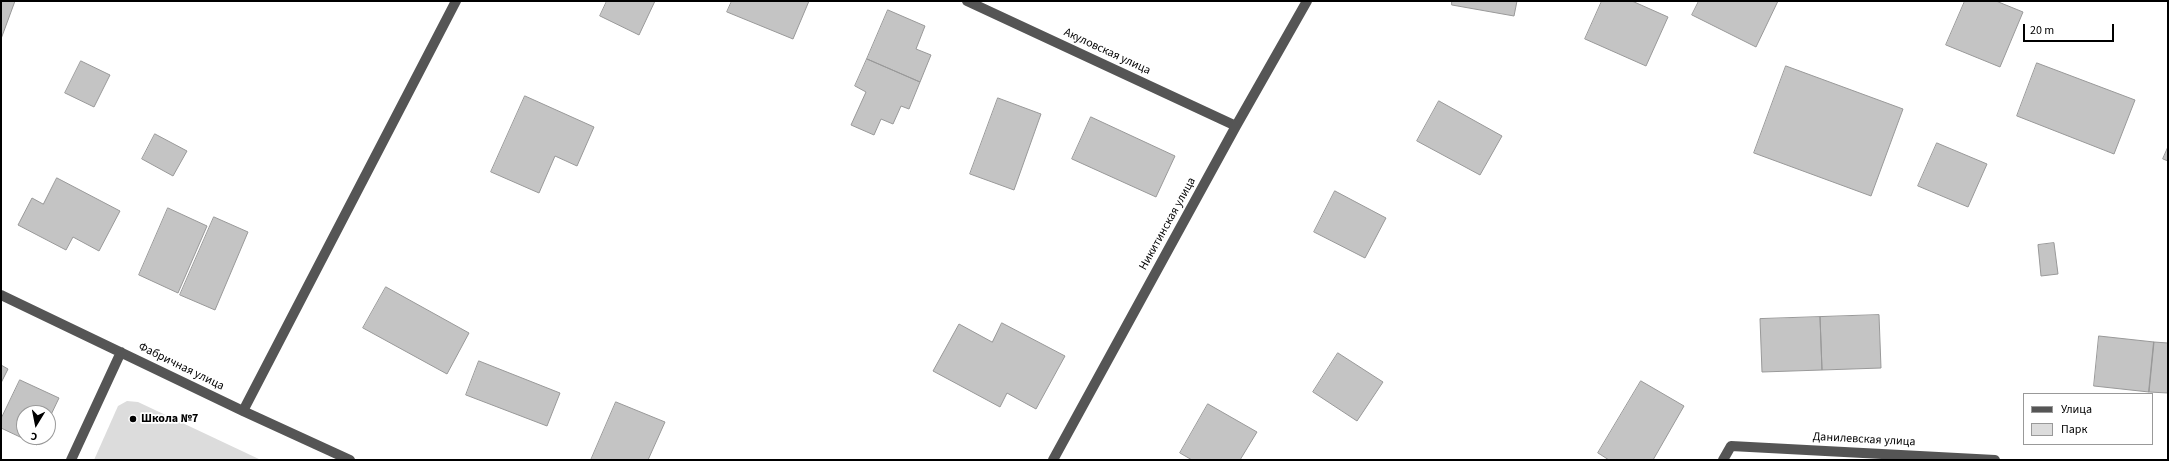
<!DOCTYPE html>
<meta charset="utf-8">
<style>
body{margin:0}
#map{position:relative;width:2169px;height:461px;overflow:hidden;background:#fff;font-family:"Source Sans 3",sans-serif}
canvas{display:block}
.frame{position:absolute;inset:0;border:2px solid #000;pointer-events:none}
.legend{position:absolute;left:2023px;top:393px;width:130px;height:52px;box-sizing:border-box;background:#fff;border:1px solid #999;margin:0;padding:5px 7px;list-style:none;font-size:12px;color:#000}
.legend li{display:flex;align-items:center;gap:8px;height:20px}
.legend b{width:20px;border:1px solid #999}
.north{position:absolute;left:16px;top:405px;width:40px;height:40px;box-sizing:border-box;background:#fff;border:1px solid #999;border-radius:50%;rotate:190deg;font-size:11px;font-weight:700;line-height:16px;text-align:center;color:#000}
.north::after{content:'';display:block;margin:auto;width:14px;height:18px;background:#000;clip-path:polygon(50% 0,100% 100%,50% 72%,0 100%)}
.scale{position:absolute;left:2023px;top:24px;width:91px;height:18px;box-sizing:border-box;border:2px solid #000;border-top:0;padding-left:5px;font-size:12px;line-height:14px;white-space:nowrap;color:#000;-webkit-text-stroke:3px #fff;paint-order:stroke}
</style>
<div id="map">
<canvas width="2169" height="461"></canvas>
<div class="frame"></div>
<ul class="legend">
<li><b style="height:5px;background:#555"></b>Улица</li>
<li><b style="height:11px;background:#dcdcdc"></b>Парк</li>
</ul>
<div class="north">С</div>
<div class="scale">20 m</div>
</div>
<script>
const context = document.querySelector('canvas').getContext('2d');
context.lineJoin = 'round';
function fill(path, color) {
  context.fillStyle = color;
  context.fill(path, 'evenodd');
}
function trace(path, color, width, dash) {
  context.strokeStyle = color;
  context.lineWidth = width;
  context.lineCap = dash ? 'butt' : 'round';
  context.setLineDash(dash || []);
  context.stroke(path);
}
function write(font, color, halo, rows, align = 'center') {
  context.font = font + ' "Source Sans 3",sans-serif';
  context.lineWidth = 3.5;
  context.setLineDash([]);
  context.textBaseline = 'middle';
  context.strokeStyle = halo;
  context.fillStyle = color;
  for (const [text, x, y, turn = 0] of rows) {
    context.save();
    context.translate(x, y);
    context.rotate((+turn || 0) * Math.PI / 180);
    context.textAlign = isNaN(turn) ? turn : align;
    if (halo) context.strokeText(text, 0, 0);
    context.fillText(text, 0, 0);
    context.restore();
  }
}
fill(new Path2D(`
 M 127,401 L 138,402 L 261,460 L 94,460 L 118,406 Z`), '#dcdcdc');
const building = new Path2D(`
 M 1,1 L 15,1 L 1,39 Z
 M 607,1 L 655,1 L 639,35 L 600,16 Z
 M 732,1 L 809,1 L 793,39 L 727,12 Z
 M 1452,1 L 1517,1 L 1514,16 L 1452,5 Z
 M 1602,1 L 1632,1 L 1668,17 L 1646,66 L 1585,39 Z
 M 1699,1 L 1778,1 L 1756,47 L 1692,15 Z
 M 1965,1 L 1996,1 L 2023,12 L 2000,67 L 1946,45 Z
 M 888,10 L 925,26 L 916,49 L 931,55 L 920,82 L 867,59 Z
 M 867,59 L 920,82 L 909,109 L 901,106 L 893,124 L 881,119 L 874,135 L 851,125 L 866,92 L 855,86 Z
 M 81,61 L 110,75 L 94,107 L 65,93 Z
 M 2037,63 L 2135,100 L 2114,154 L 2017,116 Z
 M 1786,66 L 1903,109 L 1871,196 L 1754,153 Z
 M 525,96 L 594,127 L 577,166 L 555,156 L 539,193 L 491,172 Z
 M 998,98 L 1041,114 L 1014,190 L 970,174 Z
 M 1439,101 L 1502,136 L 1480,175 L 1417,141 Z
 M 1091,117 L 1175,156 L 1156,197 L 1072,159 Z
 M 155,134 L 187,151 L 173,176 L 142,159 Z
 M 1937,143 L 1987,164 L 1968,207 L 1918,186 Z
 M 2168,147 L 2168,161 L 2163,159 Z
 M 57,178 L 120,211 L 99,251 L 73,237 L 66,250 L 18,225 L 32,198 L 43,204 Z
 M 1335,191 L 1386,218 L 1365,258 L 1314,232 Z
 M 168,208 L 207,226 L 178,293 L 139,275 Z
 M 214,217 L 248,232 L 215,310 L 180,295 Z
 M 2054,243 L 2058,274 L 2041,276 L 2038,245 Z
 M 386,287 L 469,333 L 447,374 L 363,328 Z
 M 1879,315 L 1881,368 L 1822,370 L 1820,317 Z
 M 1820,317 L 1822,370 L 1762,372 L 1760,319 Z
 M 1002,323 L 1065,356 L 1036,409 L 1007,393 L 1000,407 L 933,371 L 959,324 L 992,342 Z
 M 2099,336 L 2154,342 L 2149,392 L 2094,386 Z
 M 2154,342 L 2168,343 L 2168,393 L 2149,392 Z
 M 1338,353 L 1383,382 L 1357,421 L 1313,392 Z
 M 479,361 L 560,393 L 547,426 L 466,395 Z
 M 1,365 L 8,369 L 1,383 Z
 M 20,380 L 59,398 L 48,421 L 48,413 L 24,413 L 24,437 L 41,437 L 37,445 L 1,428 L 1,419 Z
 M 1641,381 L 1684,406 L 1653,460 L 1609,460 L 1598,453 Z
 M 616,402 L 665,422 L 648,460 L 591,460 Z
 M 1208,404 L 1257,432 L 1240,460 L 1192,460 L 1180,453 Z`);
fill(building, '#c4c4c4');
trace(building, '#999', 1);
trace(new Path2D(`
 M 967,1 L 1236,126
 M 1,295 L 243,411 L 350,460
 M 243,411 L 456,1
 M 71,460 L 121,352
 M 1053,460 L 1236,126 L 1307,1
 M 1723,460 L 1731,446 L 1995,460`), '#555', 10);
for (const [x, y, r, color] of [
 [133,419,4,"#000"]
]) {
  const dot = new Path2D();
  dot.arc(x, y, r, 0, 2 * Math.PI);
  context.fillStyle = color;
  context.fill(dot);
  trace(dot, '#fff', 1.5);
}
write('12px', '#000', '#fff', [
 ["Акуловская улица",1107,52,25],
 ["Никитинская улица",1168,224,-61],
 ["Фабричная улица",181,367,26],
 ["Данилевская улица",1864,440,3]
]);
write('bold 12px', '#000', '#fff', [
 ["Школа №7",141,419]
], 'left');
</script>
